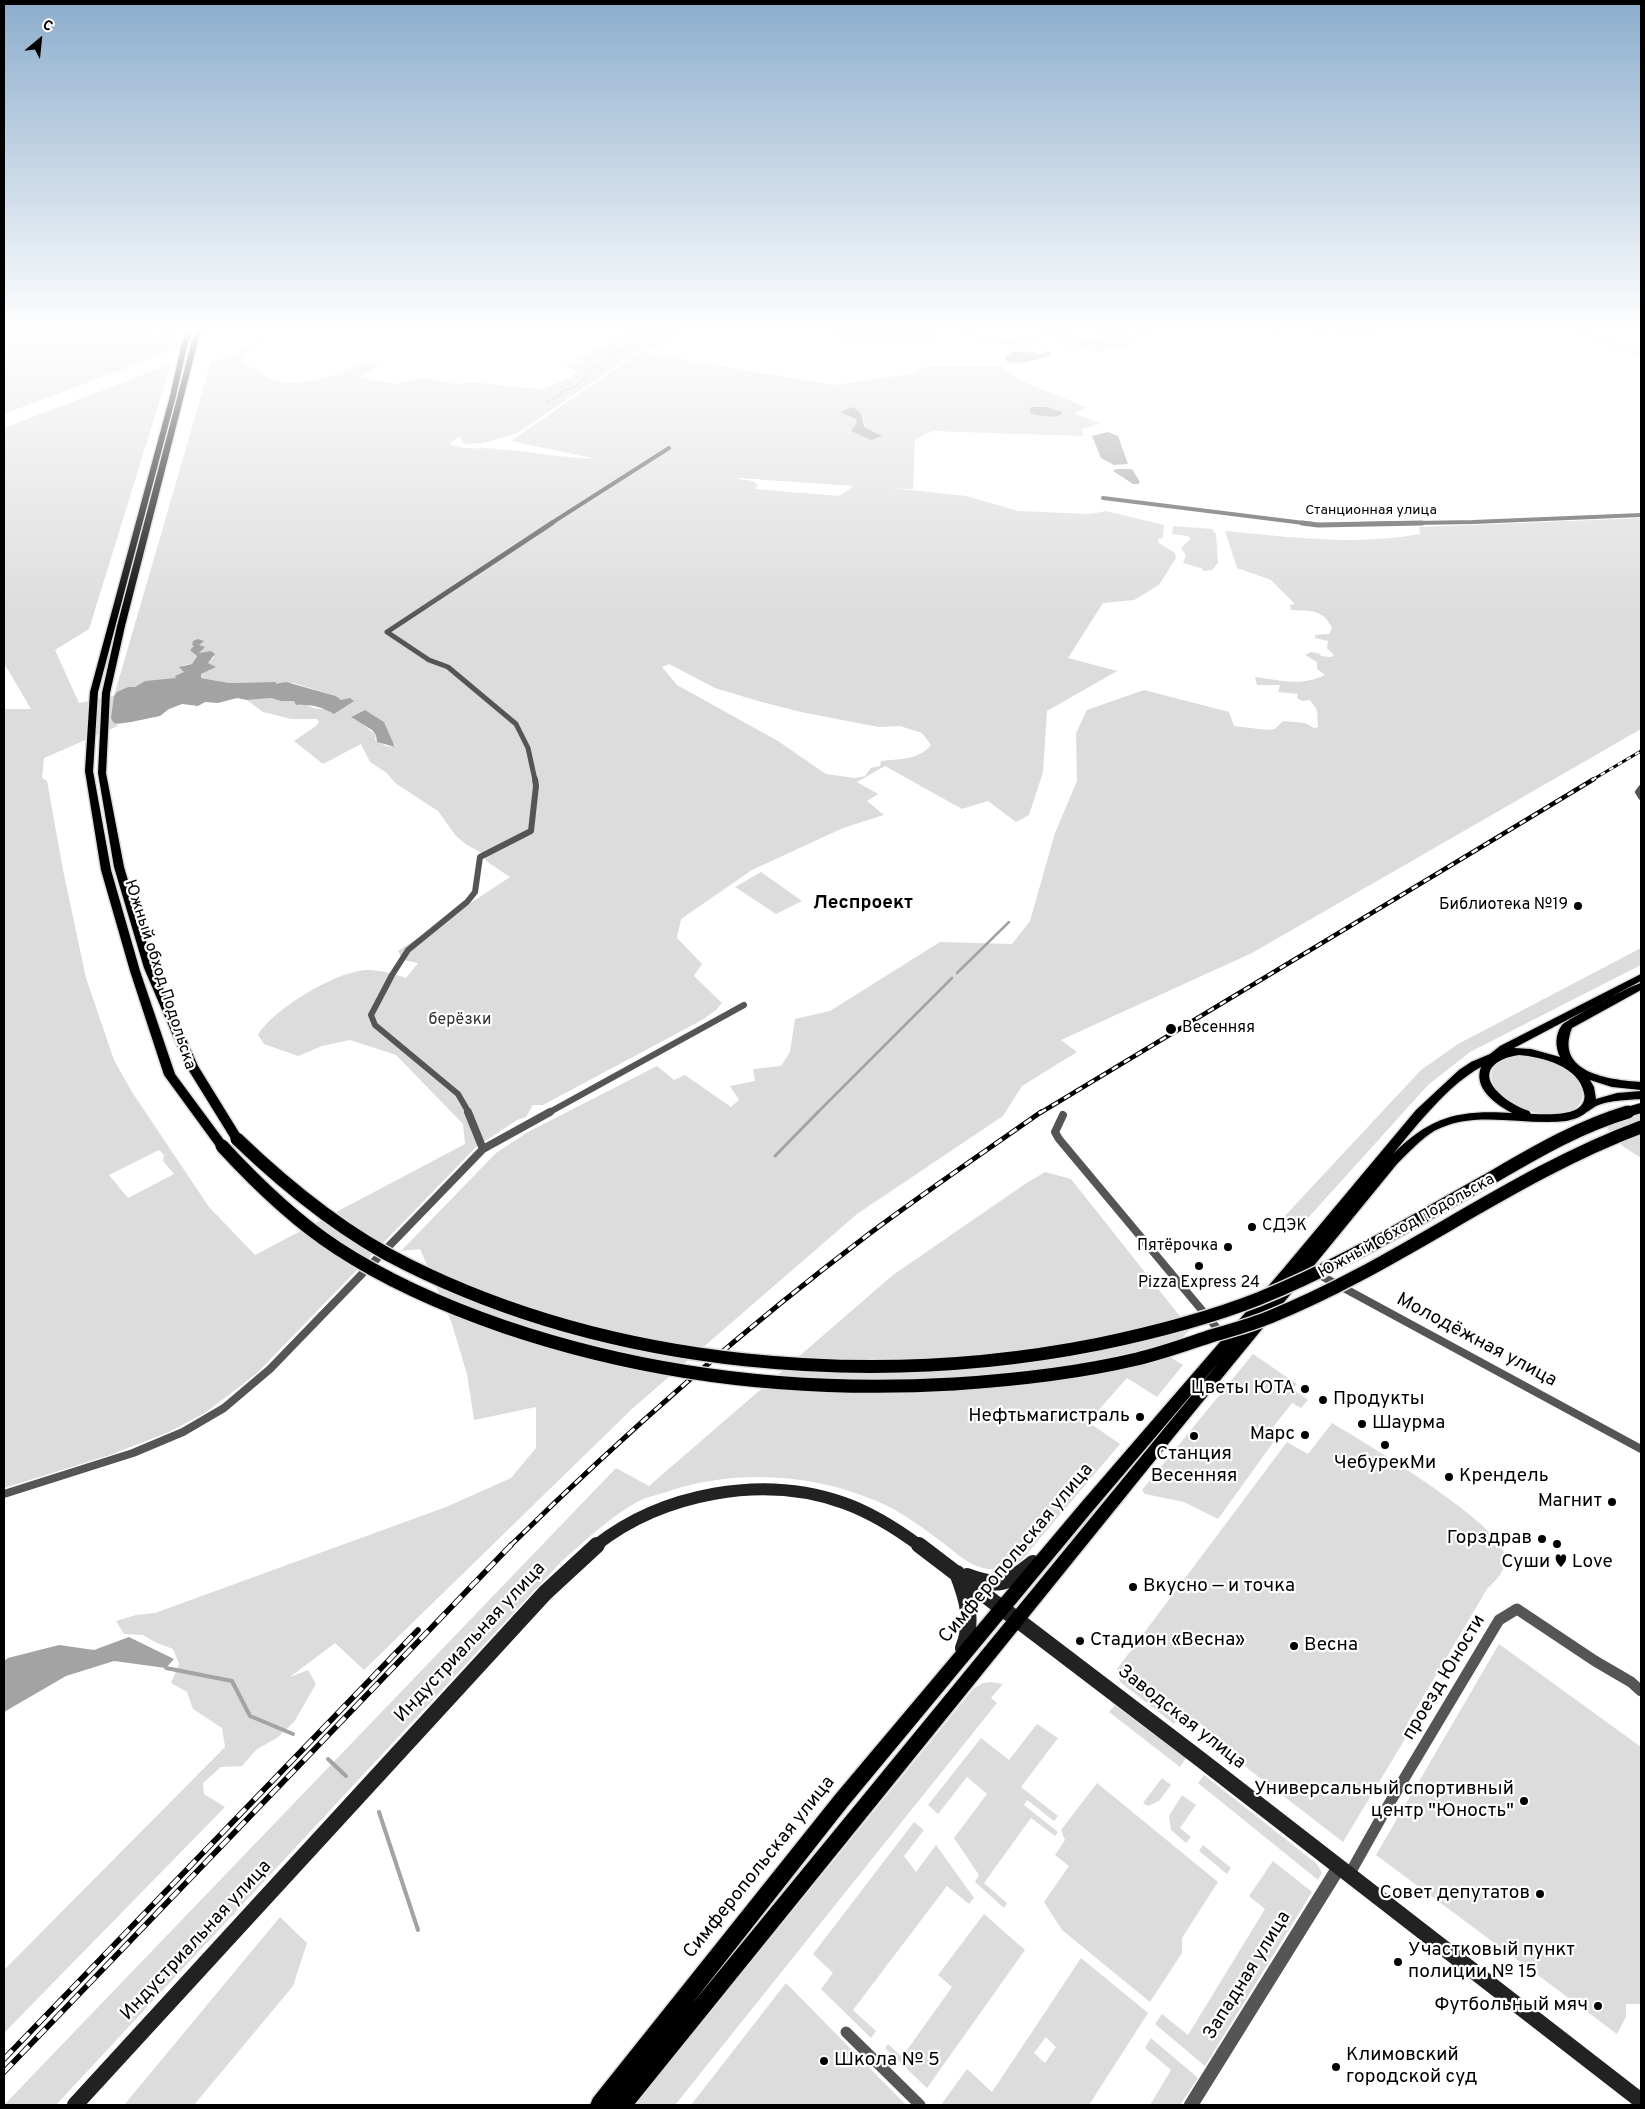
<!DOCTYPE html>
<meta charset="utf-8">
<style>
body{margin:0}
#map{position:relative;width:1645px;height:2109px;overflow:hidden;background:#fff;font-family:Overpass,sans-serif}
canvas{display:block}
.frame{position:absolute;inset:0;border:5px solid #000;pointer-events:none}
.north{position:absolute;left:15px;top:15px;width:50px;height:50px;-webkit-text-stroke:4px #fff;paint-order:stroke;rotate:28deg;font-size:14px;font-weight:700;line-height:20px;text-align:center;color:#000}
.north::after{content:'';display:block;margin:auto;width:18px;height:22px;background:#000;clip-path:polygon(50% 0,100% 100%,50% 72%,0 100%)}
</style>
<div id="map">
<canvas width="1645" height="2109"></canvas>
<div class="frame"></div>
<div class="north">С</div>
</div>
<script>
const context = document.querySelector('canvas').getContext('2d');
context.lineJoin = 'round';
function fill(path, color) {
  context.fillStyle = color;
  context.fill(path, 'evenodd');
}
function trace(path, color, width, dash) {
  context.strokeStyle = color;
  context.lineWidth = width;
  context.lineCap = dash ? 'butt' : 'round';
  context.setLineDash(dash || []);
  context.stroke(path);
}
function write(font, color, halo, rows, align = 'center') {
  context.font = font + ' Overpass,sans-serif';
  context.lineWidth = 4.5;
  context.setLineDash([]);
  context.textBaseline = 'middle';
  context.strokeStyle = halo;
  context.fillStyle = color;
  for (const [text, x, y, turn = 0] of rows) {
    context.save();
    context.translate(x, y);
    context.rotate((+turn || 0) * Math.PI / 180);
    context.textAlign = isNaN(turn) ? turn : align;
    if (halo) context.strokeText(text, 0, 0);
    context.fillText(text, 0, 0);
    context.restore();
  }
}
fill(new Path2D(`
 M 4,327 L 121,327 L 180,343 L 177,348 L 158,356 L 4,414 Z
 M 130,327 L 181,327 L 176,340 Z
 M 637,327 L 678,327 L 693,330 C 682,335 668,337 658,342 L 659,345 L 657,348 L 637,352 L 517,433 L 483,443 L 464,444 L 460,436 L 449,444 C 466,451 478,447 495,449 C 529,451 562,458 597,459 L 511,441 L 640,352 L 833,385 L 912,374 L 921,368 L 943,365 L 998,366 L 1024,382 L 1086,407 L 1074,413 L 1100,424 L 1082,429 L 1083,436 L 932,431 L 915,440 L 913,489 L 892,488 L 966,496 L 1018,511 L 1090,514 L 1106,511 L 1164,525 L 1163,538 L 1158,539 L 1159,543 L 1175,553 L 1176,558 L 1159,585 L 1134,600 L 1103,603 L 1068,658 L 1117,671 L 1047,711 L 1043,772 L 1029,815 L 1016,822 L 988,801 L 962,809 L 885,766 L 857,782 L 878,794 L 867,801 L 884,815 L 843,828 L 752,870 L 681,919 L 677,938 L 702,964 L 694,976 L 722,1003 L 716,1010 L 702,1020 L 543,1105 L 533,1105 L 526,1117 L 517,1120 L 476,1147 L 256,1374 L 205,1413 L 169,1432 L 110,1455 L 4,1488 L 4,709 L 31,709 L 4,663 L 4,428 L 171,364 L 89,629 L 55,650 L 79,703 L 114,696 L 211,362 L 230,357 L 259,340 L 261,340 L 242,358 L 241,361 C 253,368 269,381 282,382 C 298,384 316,380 332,376 C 344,373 368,357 379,366 L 359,377 L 393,384 L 425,378 L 455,384 L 477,382 L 502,386 L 543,389 L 574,376 L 579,372 L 566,366 L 568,363 L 579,365 L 587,361 L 572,357 L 594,352 L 593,349 L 612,343 L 615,339 L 626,335 L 628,332 ZM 738,479 L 738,478 L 854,486 L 839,496 L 755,489 L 758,485 L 753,481 ZM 193,641 L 200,643 L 198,645 L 203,649 L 199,653 L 202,654 L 211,651 L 214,657 L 208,663 L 215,667 L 201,674 L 201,678 L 229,683 L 276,682 L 275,684 L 293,683 L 336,696 L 341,700 L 345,700 L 331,712 C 325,707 320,710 314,708 C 304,704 309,704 296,705 L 295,701 L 281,701 L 271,698 L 247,700 L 263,712 L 291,719 L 317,719 L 319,722 L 316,726 L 294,741 L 323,764 L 361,744 L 370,762 L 387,773 L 395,783 L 438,811 L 456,836 L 467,845 L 482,853 L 486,861 L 510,877 L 398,951 L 403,960 L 418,963 L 406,978 C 394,974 381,970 368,970 C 338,970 273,1009 258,1035 L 264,1044 L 298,1056 L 322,1046 L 350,1040 L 396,1055 L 463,1124 L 465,1144 L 255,1255 L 209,1207 L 132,1092 L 114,1060 L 86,978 L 63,870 L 47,781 L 42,778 L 44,758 L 118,726 L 113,722 L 127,687 L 135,687 L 145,681 L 173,680 C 175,679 183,673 185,671 L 183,665 L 192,664 L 197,655 L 195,646 L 192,645 ZM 669,664 L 715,688 L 758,701 L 801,712 L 879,727 L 900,726 L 922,733 L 931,745 C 919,760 898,759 881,761 L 880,766 L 871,768 L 865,776 L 855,778 L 826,774 L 778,741 L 677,685 L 662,667 ZM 365,710 L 384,722 L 392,741 L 396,746 L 395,747 L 386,746 L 375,740 L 376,735 L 360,722 L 353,719 L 353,716 ZM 159,1150 L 164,1155 L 163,1161 L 174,1174 L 128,1198 L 109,1175 Z
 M 788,327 L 908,328 L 921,330 L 937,335 L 938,337 L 925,343 L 905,341 L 867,341 Z
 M 1111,336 L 1117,336 L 1134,342 L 1128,343 L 1130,346 L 1107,349 L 1098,353 L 1091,349 L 1059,344 L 1063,342 L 1077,343 Z
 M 1641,518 L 1641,729 L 1252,953 L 1061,1040 L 1077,1052 L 1022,1086 L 1003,1116 L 857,1214 L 633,1408 L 364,1670 L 335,1643 L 290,1677 L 308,1670 L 316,1684 L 294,1722 L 277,1738 L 257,1749 L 242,1766 L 221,1767 L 203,1783 L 204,1794 L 225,1807 L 4,2033 L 4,1970 L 225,1747 L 222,1728 L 193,1709 L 187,1692 L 171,1683 L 179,1664 L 173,1649 L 157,1643 L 143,1635 L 124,1634 L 116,1621 L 136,1615 L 155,1613 L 446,1507 L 511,1478 L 536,1448 L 536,1407 L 474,1420 L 467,1374 L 451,1321 L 420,1249 L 401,1251 L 496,1153 L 528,1132 L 657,1066 L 674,1080 L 685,1075 L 731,1107 L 739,1100 L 730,1086 L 755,1081 L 753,1069 L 781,1066 L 790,1052 L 795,1019 L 830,1011 L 940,942 L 1012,944 L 1030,921 L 1055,833 L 1077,781 L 1076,733 L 1087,710 L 1144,690 L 1229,712 L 1234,726 L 1267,730 L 1275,729 L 1283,721 L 1305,723 L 1314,728 L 1318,727 L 1317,710 L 1310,700 L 1302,701 L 1297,698 L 1298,694 L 1278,692 L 1280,685 L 1257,685 L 1255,677 C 1281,680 1299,687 1325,675 L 1317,669 L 1317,662 L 1305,655 L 1311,652 L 1321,654 L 1320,656 L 1331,657 L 1334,655 L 1327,648 L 1328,641 L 1315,638 L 1315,635 L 1329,634 L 1332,628 C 1323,609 1310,611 1291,610 L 1290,605 L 1295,604 L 1271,580 L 1237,568 L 1225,531 C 1291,537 1355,546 1420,534 L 1419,527 Z
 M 1173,526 L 1212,529 L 1216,534 L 1218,563 L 1212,570 L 1204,571 L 1201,568 L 1183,563 L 1186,555 L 1181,548 L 1190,539 L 1188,536 L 1172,534 Z
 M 761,872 L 802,901 L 776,914 L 735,887 Z
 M 1641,948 L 1641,965 L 1470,1052 L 1428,1085 L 1298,1229 L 1281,1220 L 1421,1070 L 1458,1044 Z
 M 1517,1056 C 1536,1056 1553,1060 1568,1071 C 1594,1089 1584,1115 1553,1114 C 1541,1114 1530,1112 1519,1107 C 1490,1094 1476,1063 1517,1056 Z
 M 1632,1105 L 1641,1105 L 1641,1158 C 1628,1149 1610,1141 1607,1125 L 1621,1108 Z
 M 1045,1172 L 1071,1179 L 1190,1329 L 1167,1355 L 1183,1365 L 1157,1397 L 1127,1378 L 1088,1422 L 1120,1444 L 1020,1562 C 1007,1571 993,1572 977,1566 C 965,1562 954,1551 943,1543 C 923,1528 902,1512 879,1502 C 813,1474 740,1469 672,1490 C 661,1494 649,1496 639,1501 C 610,1517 584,1541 559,1564 L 56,2105 L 4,2105 L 616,1468 L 649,1486 L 893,1275 L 1025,1184 Z
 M 1253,1354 L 1297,1384 L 1293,1389 L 1308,1400 L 1301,1408 L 1292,1403 L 1270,1431 L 1275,1440 L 1218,1519 L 1184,1502 L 1145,1494 L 1142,1490 Z
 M 1332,1423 C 1362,1441 1504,1525 1505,1557 C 1506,1572 1496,1580 1487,1589 L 1407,1724 L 1411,1729 L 1343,1842 L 1207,1737 L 1210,1731 L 1185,1713 L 1174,1724 L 1120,1682 L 1117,1669 L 1287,1442 L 1308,1454 Z
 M 1499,1644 L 1641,1747 L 1641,2004 L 1626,2004 L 1626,2017 L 1617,2034 L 1376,1855 Z
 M 991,1682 L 1003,1684 L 991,1698 L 997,1703 L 675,2105 L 635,2105 L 974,1688 L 983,1683 Z
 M 1115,1705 L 1186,1758 L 1180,1767 L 1109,1712 Z
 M 1037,1724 L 1058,1738 L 1021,1787 L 1058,1816 L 1054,1821 L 1027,1800 L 1024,1805 L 1058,1832 L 1055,1836 L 1031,1818 L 984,1883 L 1007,1903 L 1004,1908 L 975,1882 L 979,1875 L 954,1838 L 987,1794 L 967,1777 L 938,1814 L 928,1805 L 981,1738 L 1009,1760 Z
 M 1204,1775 L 1317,1864 L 1322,1873 L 1318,1880 L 1198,1783 Z
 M 1162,1778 L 1171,1785 L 1159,1801 L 1148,1806 L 1143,1803 Z
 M 1097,1783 L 1218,1882 L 1182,1938 L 1182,1953 L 1150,2002 L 1062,1930 L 1044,1902 L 1069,1866 L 1055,1855 L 1065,1840 L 1061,1830 Z
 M 1182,1795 L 1196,1805 L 1180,1828 L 1191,1837 L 1186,1843 L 1171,1830 L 1169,1816 Z
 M 914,1822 L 924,1830 L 904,1856 L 916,1872 L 936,1845 L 974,1898 L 969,1904 L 947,1886 L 853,2010 L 876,2031 L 871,2038 L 821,1989 L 833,1973 L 813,1954 Z
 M 1203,1845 L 1231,1868 L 1227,1874 L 1199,1851 Z
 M 1273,1861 L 1312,1892 L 1205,2066 L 1155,2024 L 1162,2014 L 1188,2035 L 1265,1909 L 1249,1896 Z
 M 984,1914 L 1025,1950 L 927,2088 L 885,2048 L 888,2044 L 902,2057 L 952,1987 L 938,1975 Z
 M 280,1917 L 307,1943 L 293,1986 L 194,2105 L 124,2105 Z
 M 1081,1958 L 1148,2013 L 1089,2105 L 941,2105 L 967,2069 L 992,2092 ZM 1046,2037 L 1056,2047 L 1045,2063 L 1034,2053 Z
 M 786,1983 L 906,2105 L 691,2105 Z
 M 1151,2038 L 1198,2078 L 1180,2105 L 1150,2105 L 1171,2070 L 1145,2048 Z`), '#dcdcdc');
fill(new Path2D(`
 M 1014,351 L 1028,353 L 1030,351 L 1035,352 L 1035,354 L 1043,354 L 1042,352 L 1046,351 L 1050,352 L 1052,356 L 1021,363 L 1007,362 L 1005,356 Z
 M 853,407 L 861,413 L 864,427 L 882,436 L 871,440 L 851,431 L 857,422 L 856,419 L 840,412 Z
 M 1033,407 L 1046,407 L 1062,412 L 1061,415 L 1052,417 L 1031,414 L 1029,409 Z
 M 1108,432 L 1118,436 L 1128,464 L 1114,465 L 1101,458 L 1092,436 Z
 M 1116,469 L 1132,469 L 1140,482 L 1138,484 L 1133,484 L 1113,471 Z
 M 198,639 L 204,641 L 199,645 L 205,647 L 199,653 L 211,651 L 215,654 L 208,663 L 216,667 L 201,674 L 201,678 L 229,683 L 277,682 L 275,684 L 286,682 L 336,696 L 341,700 L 350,698 L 354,701 L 334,714 C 322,707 310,704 296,705 L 294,701 L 281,701 L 271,698 L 247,700 L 237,698 L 218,703 L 205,702 L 198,706 L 182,704 L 169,709 L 160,716 L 131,722 L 116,724 L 113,722 L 111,718 L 114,696 L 117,692 L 128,687 L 135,687 L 145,681 L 176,678 L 175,676 L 184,672 L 179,667 L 192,664 L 197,656 L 190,650 L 194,646 L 192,645 L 193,641 Z
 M 365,710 L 384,722 L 395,747 L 377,742 L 376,735 L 372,730 L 351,717 Z
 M 129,1637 L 174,1659 L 166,1668 L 114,1661 L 66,1676 L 4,1712 L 4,1661 L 8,1658 L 59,1645 L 94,1650 Z`), '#a3a3a3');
trace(new Path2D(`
 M 947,327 L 958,330 L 955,333 L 987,337 L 1001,344 L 1025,341 L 1026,338 C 1048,335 1070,333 1092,333 C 1113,333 1137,341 1157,332 L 1155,327
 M 1201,327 L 1202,330 L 1209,331 L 1213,327
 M 1243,327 L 1256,333 L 1293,328 L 1363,336 L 1372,335 L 1372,331 L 1385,327
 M 1409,327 L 1411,327
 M 1545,327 L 1570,329 L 1641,354
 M 549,405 L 547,402 L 561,394 L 561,392 L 576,386 L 595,367 L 619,350 L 635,344 L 635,338 L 659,327`), '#a3a3a3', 1);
trace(new Path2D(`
 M 957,973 L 1009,922
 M 817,1113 L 952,978`), '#a3a3a3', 2.5);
trace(new Path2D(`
 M 775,1156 L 818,1112`), '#a3a3a3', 3);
trace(new Path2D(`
 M 166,1668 L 232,1681 L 250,1716 L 293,1734
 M 328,1759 L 346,1776
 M 379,1812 L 418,1930`), '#a3a3a3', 4);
const primary = new Path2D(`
 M 189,327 L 195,327 L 188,342 L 176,396 L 98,692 L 93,771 L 111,870 L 140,971 L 175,1074 L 226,1143 L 228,1146 L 226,1149 L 218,1149 L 164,1075 L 130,971 L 101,870 L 85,771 L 90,692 L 170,396 L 182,342 Z
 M 198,327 L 204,327 L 198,341 L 125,626 L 110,693 L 106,773 L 124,867 L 154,968 L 198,1066 L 243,1139 L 241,1142 L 233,1142 L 186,1066 L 144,968 L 114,867 L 98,773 L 102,693 L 117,626 L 192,341 Z
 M 1641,974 L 1641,981 L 1514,1048 L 1531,1049 L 1560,1057 C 1555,1047 1555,1034 1562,1025 C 1566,1020 1634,984 1641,983 L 1641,990 L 1572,1028 C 1554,1073 1610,1080 1641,1082 L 1641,1090 L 1612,1087 L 1590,1080 L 1594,1087 L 1596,1099 L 1617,1093 L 1641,1091 L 1641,1099 C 1628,1100 1605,1100 1593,1108 C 1582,1115 1581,1118 1566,1121 C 1523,1126 1474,1109 1434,1131 C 1420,1140 1409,1152 1397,1164 L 1177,1433 L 634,2105 L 590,2105 L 593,2098 L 835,1795 L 1080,1504 L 1283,1269 L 1416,1110 L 1459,1070 L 1471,1062 L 1490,1054 L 1500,1046 ZM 1519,1055 C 1542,1057 1579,1066 1584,1093 C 1586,1100 1582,1106 1577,1109 C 1564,1116 1544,1114 1531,1114 L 1529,1111 C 1518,1107 1507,1101 1499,1093 C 1477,1072 1496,1058 1519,1055 ZM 1481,1067 C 1473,1088 1495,1104 1512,1113 C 1459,1110 1431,1116 1393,1154 C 1417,1125 1448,1085 1481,1067 ZM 1220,1361 L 1167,1425 L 692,2004 L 847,1807 L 1090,1514 Z`);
trace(primary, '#dbdbdb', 3);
trace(new Path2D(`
 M 1103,498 L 1312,524
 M 550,524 L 669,448
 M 1357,524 L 1473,522 L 1641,515`), '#555', 4);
trace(new Path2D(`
 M 1302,523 L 1318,525 L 1422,523
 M 535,780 L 528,748 L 516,724 L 448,667 L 429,660 L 387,632 L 552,523`), '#555', 5);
trace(new Path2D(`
 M 1641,788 L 1638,792 L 1641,797
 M 469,1113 L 458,1094 L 375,1025 L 371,1015 L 392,975 L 408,950 L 467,902 L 475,892 L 480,857 L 531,831 L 536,786 L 535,779
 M 548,1113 L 744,1005`), '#555', 6);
trace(new Path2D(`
 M 468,1112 L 483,1149
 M 1063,1115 L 1055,1132 L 1059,1139 L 1221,1333
 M 1316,1273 L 1641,1449
 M 4,1494 L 133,1453 L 183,1432 L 224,1408 L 270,1369 L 483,1149 L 550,1112`), '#555', 8);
trace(new Path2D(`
 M 1349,1875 L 1386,1809 L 1499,1620 L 1517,1609 L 1595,1661 L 1631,1682 L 1641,1691
 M 846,2032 L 920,2105`), '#555', 11);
trace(new Path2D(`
 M 1191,2105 L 1339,1867`), '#555', 14);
trace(new Path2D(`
 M 595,1546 C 662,1493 763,1474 844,1503 C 872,1513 897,1529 920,1546`), '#222', 12);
trace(new Path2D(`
 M 919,1545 L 1200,1759 L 1641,2101
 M 957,1573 C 967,1599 974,1621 963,1648
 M 967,1576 C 998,1588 1007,1584 1033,1563
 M 75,2105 L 545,1593 L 597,1545`), '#222', 16);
fill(primary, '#000');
const railFar3 = new Path2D(`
 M 1592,780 L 1641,751`);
const railFar2 = new Path2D(`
 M 1040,1113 L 1594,779`);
const railFar1 = new Path2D(`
 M 510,1546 C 623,1435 742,1330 869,1234 C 925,1192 984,1152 1041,1112`);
const rail = new Path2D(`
 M 4,2059 L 418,1630
 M 4,2072 L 511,1545`);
trace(railFar3, '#000', 3);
trace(railFar2, '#000', 4.5);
trace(railFar1, '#000', 5);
trace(rail, '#000', 5.5);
trace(railFar3, '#fff', 2, [5]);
trace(railFar2, '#fff', 2.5, [7]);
trace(railFar1, '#fff', 3, [9]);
trace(rail, '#fff', 4, [12]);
const primaryBridgeFar1 = new Path2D(`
 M 1624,1113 L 1641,1108`);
const primaryBridge = new Path2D(`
 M 237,1139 C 288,1188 343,1233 406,1264 C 614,1368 873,1389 1099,1344 C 1152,1333 1207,1319 1258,1299 C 1338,1267 1411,1223 1486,1181 C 1531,1155 1577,1127 1628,1112
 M 222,1146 C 257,1184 294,1220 337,1248 C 389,1282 447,1307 505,1327 C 650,1376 802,1393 954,1384 C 1015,1380 1078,1373 1137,1359 C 1163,1353 1187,1344 1211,1336 C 1231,1330 1251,1325 1270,1317 C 1399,1265 1510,1176 1641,1127`);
trace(primaryBridgeFar1, '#dbdbdb', 12, []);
trace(primaryBridge, '#dbdbdb', 16, []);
trace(primaryBridgeFar1, '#000', 10);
trace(primaryBridge, '#000', 13);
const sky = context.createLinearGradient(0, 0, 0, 622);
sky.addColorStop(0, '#8cadcc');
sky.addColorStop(0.53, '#fff');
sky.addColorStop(1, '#ffffff00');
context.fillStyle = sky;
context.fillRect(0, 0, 1645, 622);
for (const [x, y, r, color] of [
 [1578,906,5,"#000"],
 [1171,1029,6,"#000"],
 [1252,1227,5,"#000"],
 [1228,1247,5,"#000"],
 [1199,1266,5,"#000"],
 [1305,1389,5,"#000"],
 [1323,1400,5,"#000"],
 [1140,1417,5,"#000"],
 [1362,1424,5,"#000"],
 [1305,1435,5,"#000"],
 [1194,1436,5,"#000"],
 [1385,1445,5,"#000"],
 [1449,1477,5,"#000"],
 [1612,1502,5,"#000"],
 [1542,1539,5,"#000"],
 [1557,1544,5,"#000"],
 [1133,1587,5,"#000"],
 [1080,1641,5,"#000"],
 [1294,1646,5,"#000"],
 [1524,1801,5,"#000"],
 [1540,1894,5,"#000"],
 [1398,1962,5,"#000"],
 [1598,2006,5,"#000"],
 [824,2061,5,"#000"],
 [1336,2067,5,"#000"]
]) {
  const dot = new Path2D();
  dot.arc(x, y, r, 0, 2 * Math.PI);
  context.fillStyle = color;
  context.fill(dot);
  trace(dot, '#fff', 2);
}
write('14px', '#000', '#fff', [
 ["Станционная улица",1371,511]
]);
write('16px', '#000', '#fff', [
 ["Библиотека №19",1568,906],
 ["Весенняя",1182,1029,"left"],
 ["СДЭК",1262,1227,"left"],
 ["Пятёрочка",1218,1247],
 ["Pizza Express 24",1199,1284,"center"]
], 'right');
write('16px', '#000', '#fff', [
 ["Южный обход Подольска",159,975,72],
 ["Южный обход Подольска",1407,1227,-29]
]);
write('16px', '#333', '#fff', [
 ["берёзки",460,1021]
]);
write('bold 19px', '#000', '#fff', [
 ["Леспроект",863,904]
]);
write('19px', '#000', '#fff', [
 ["Молодёжная улица",1476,1341,28],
 ["Симферопольская улица",1017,1554,-50],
 ["Индустриальная улица",471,1643,-47],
 ["проезд Юности",1445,1678,-59],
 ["Заводская улица",1181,1718,38],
 ["Симферопольская улица",760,1868,-51],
 ["Индустриальная улица",197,1941,-47],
 ["Западная улица",1248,1976,-58]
]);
write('19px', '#000', '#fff', [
 ["Цветы ЮТА",1295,1389,"right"],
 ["Продукты",1333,1400],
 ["Нефтьмагистраль",1130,1417,"right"],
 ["Шаурма",1372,1424],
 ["Марс",1295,1435,"right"],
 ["Станция",1194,1455,"center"],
 ["Весенняя",1194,1477,"center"],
 ["ЧебурекМи",1385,1464,"center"],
 ["Крендель",1459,1477],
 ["Магнит",1602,1502,"right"],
 ["Горздрав",1532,1539,"right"],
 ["Суши ♥ Love",1557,1563,"center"],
 ["Вкусно — и точка",1143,1587],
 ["Стадион «Весна»",1090,1641],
 ["Весна",1304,1646],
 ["Универсальный спортивный",1514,1790,"right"],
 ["центр \"Юность\"",1514,1812,"right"],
 ["Совет депутатов",1530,1894,"right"],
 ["Участковый пункт",1408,1951],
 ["полиции № 15",1408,1973],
 ["Футбольный мяч",1588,2006,"right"],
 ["Климовский",1346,2056],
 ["городской суд",1346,2078],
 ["Школа № 5",834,2061]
], 'left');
</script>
